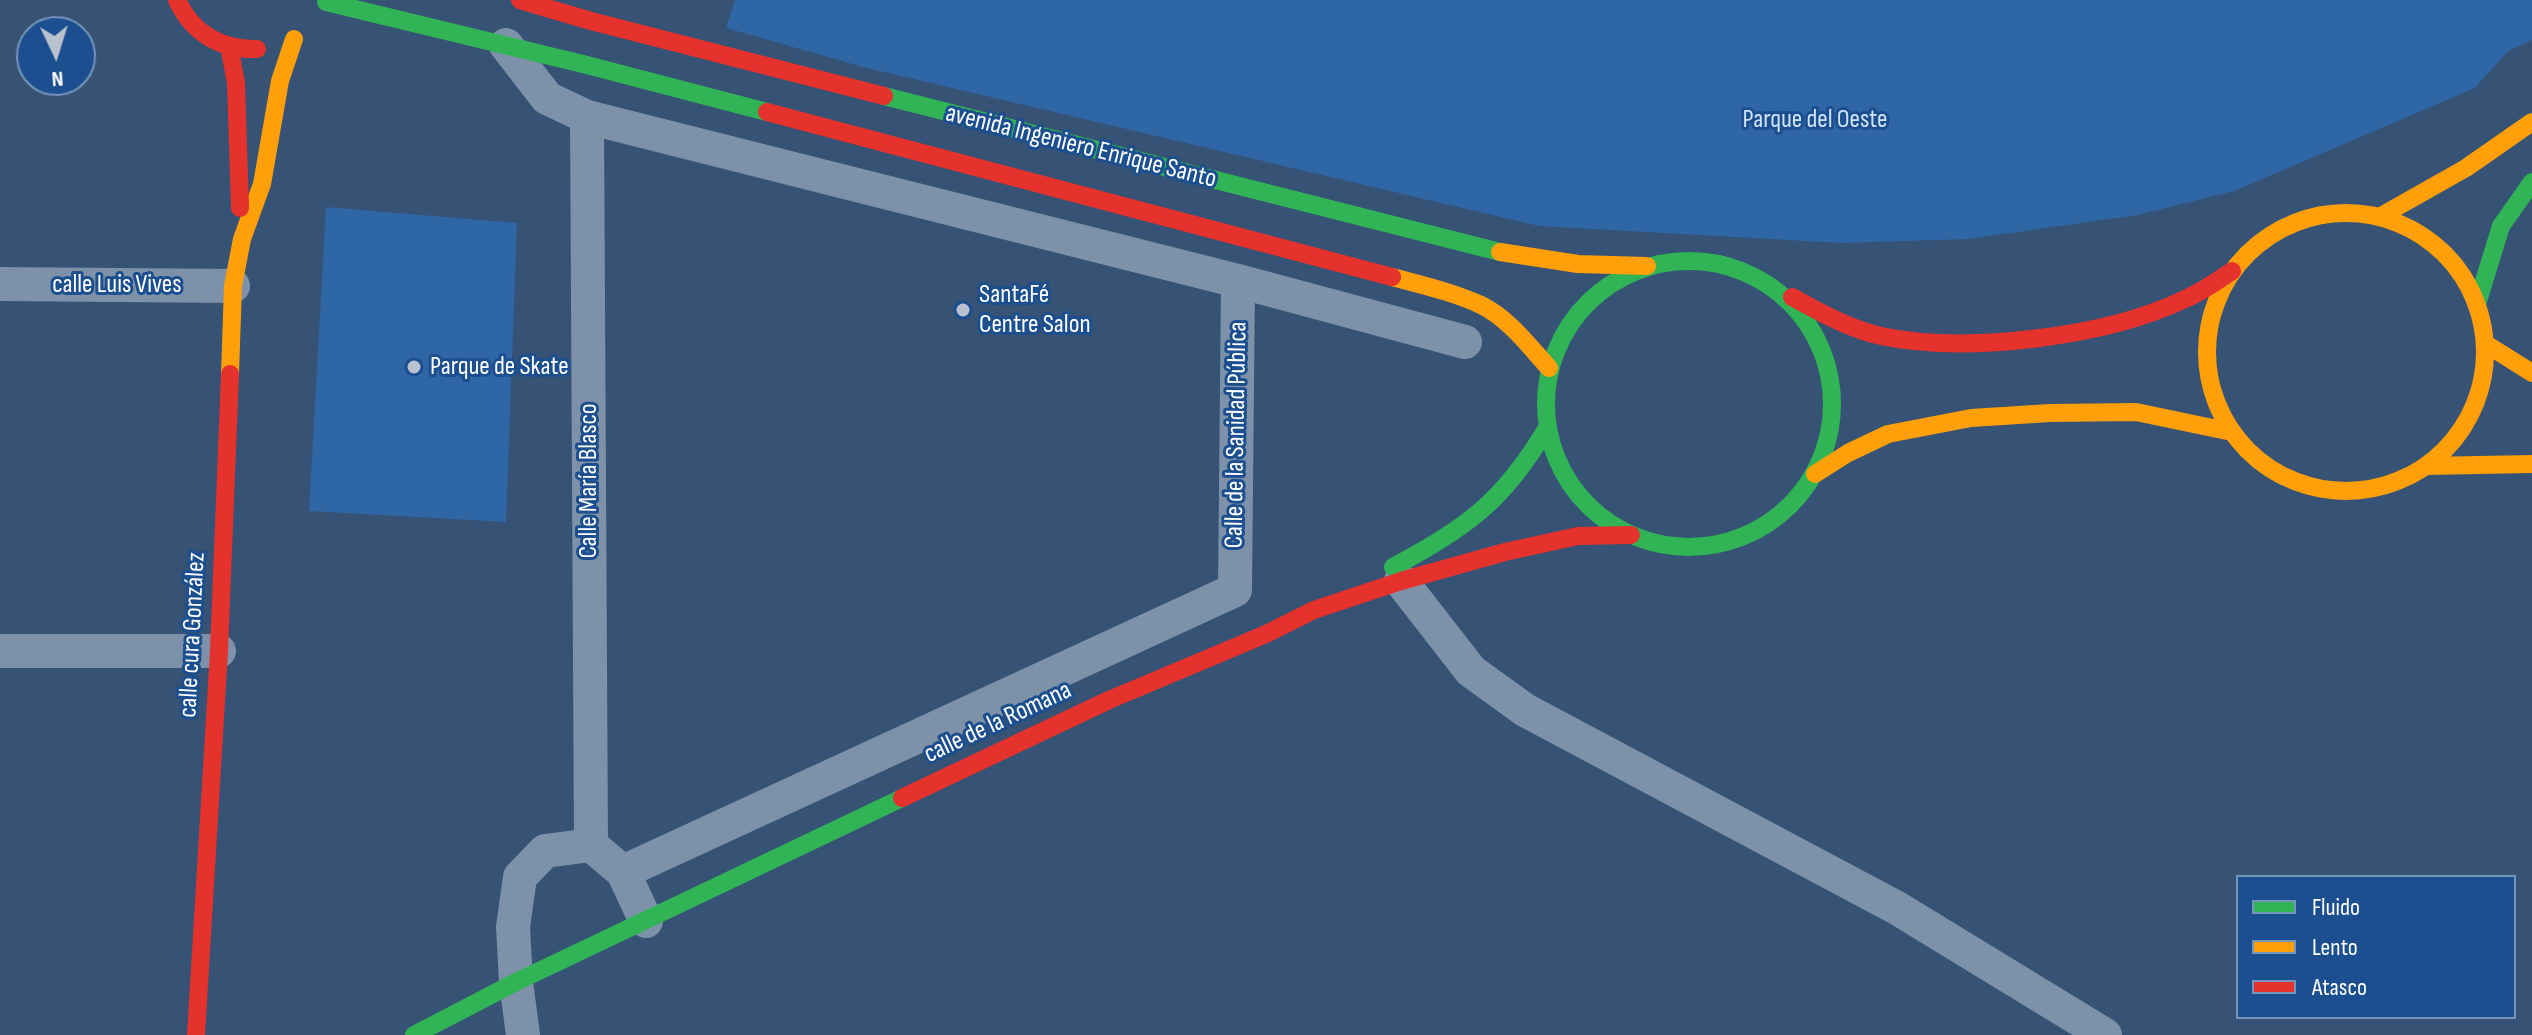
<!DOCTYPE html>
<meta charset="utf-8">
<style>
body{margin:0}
#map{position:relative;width:2532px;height:1035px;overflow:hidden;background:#365274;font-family:"Sofia Sans Condensed",sans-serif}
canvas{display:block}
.legend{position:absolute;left:2236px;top:875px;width:280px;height:144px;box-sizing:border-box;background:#1b4f8f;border:2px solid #7695bc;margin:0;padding:10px 14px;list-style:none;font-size:24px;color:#fff}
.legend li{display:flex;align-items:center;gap:16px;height:40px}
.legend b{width:40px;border:2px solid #7695bc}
.north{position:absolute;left:16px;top:16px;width:80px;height:80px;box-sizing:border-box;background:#1b4f8f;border:2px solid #7695bc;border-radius:50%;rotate:176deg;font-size:22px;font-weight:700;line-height:32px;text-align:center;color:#fff}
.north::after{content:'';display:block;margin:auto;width:28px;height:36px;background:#b9c2ce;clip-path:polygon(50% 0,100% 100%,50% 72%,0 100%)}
</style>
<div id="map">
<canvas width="2532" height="1035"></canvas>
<ul class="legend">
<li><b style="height:10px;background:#30b455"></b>Fluido</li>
<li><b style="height:10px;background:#ff9f0a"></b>Lento</li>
<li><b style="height:10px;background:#e5322d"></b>Atasco</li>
</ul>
<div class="north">N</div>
</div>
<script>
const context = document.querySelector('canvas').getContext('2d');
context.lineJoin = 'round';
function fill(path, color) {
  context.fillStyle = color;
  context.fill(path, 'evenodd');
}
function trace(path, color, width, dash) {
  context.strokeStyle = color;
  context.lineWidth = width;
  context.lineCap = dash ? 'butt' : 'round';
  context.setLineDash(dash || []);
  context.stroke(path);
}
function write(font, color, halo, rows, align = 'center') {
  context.font = font + ' "Sofia Sans Condensed",sans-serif';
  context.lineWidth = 6;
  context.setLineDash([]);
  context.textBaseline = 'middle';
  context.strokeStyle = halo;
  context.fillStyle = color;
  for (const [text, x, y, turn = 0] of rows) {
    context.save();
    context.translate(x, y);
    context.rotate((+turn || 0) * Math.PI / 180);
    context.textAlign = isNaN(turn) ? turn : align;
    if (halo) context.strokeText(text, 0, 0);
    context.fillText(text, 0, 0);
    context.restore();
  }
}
fill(new Path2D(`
 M 735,0 L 2532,0 L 2532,40 L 2508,51 L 2475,88 L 2234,191 L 2138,215 L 1969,239 L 1841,243 L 1539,226 L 863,67 L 726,28 Z
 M 326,207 L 517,223 L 506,522 L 309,511 Z`), '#2f66a5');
trace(new Path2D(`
 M 506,45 L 547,98 L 587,117 L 1238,281 L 1465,342
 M 587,117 L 591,845
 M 0,284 L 233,286
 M 1401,581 L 1471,671 L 1525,710 L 1897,908 L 2105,1035
 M 1235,590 L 1238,281
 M 0,651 L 219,651
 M 623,872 L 1235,590
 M 523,1035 L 516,982 L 513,927 L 520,877 L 545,851 L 591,845 L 623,872 L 646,921`), '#7d92a8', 34);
trace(new Path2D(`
 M 326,2 L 583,64 L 767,112
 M 884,96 L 1500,252
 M1546 404a143 143 0 1 1 286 0a143 143 0 1 1-286 0Z
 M 2477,304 L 2501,226 L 2532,182
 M 1393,567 C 1468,526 1502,503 1547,428
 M 414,1035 L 516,982 L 902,798`), '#30b455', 18);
trace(new Path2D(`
 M2207 352a139 139 0 1 1 278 0a139 139 0 1 1-278 0Z
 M 2381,216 L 2466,168 L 2532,122
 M 1500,252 L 1578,264 L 1647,266
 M 1392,277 C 1422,285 1453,292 1481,305 C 1508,318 1529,346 1549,368
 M 2486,344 L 2532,373
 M 230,374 L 233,286 L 242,239 L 262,184 L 280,81 L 294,39
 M 2426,466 L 2532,464
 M 1815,474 L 1848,453 L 1888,434 L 1971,418 L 2050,413 L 2136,412 L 2232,432`), '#ff9f0a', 18);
trace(new Path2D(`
 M 177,0 C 192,33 221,50 257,49
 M 520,0 L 591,21 L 884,96
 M 229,46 L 236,83 L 240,208
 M 767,112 L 1392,277
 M 1792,297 C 1820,312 1849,329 1881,336 C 1967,354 2106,337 2185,299 C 2202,292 2217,281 2232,271
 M 902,798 L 1109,700 L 1266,634 L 1314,610 L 1401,581 L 1505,552 L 1578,536 L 1631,535
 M 196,1035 L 219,651 L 230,374`), '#e5322d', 18);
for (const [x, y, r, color] of [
 [963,310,8,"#b9c2ce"],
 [414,367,8,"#b9c2ce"]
]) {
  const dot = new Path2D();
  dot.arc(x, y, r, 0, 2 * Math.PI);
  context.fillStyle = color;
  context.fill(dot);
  trace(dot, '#1b4f8f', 3);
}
write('26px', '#cfe3fa', '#1b4f8f', [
 ["Parque del Oeste",1815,120]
]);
write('26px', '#fff', '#1b4f8f', [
 ["avenida Ingeniero Enrique Santo",1081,147,14],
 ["calle Luis Vives",117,285],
 ["Calle de la Sanidad Pública",1237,435,-89],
 ["Calle María Blasco",589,481,-90],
 ["calle cura González",193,635,-87],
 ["calle de la Romana",998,723,-25]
]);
write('26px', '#fff', '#1b4f8f', [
 ["SantaFé",979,295],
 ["Centre Salon",979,325],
 ["Parque de Skate",430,367]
], 'left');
</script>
